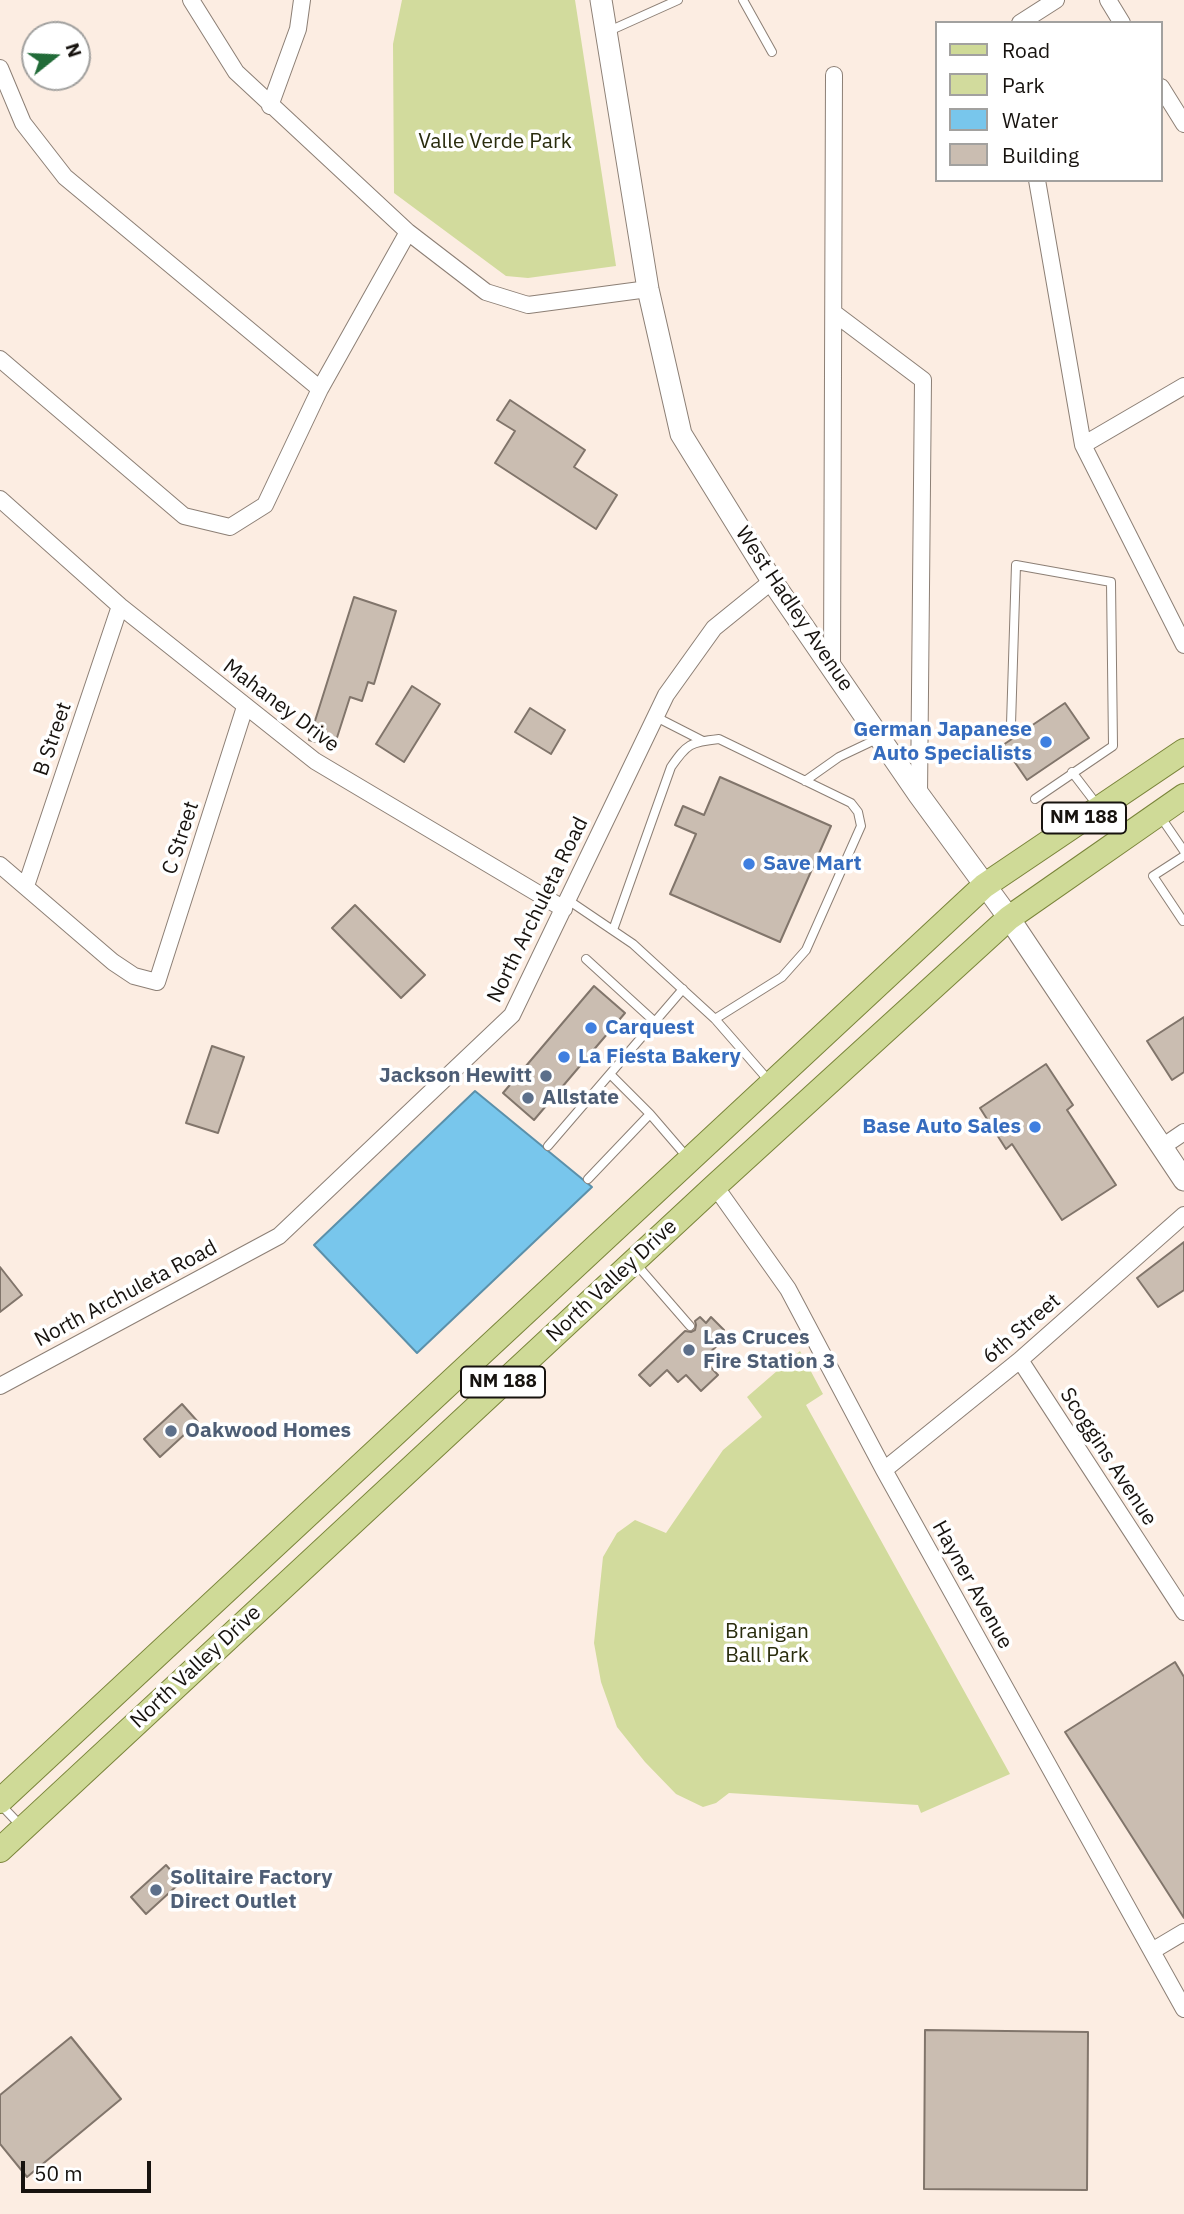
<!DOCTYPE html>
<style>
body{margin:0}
#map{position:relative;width:1184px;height:2214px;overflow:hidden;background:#fcede2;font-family:"IBM Plex Sans",sans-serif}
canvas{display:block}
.legend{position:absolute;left:935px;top:21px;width:228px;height:161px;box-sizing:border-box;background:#fff;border:2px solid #a2a19f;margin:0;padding:9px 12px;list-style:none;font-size:21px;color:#17130f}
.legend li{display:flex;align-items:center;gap:14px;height:35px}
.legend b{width:35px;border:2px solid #a2a19f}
.north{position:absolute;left:21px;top:21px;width:70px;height:70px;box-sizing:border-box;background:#fff;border:2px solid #a2a19f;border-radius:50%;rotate:72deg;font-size:19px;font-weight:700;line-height:28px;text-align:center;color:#17130f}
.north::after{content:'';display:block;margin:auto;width:24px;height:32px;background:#216b38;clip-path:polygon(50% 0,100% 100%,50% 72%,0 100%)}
.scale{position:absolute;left:21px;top:2161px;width:130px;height:32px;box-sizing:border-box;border:4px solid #17130f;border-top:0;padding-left:9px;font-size:21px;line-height:24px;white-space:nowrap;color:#17130f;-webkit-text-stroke:5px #fff;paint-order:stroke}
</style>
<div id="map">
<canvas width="1184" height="2214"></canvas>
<ul class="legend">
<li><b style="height:9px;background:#cfda97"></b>Road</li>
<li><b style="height:19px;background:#d2db9d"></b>Park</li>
<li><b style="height:19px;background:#78c6ec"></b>Water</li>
<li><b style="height:19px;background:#cabdb1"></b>Building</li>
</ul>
<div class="north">N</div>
<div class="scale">50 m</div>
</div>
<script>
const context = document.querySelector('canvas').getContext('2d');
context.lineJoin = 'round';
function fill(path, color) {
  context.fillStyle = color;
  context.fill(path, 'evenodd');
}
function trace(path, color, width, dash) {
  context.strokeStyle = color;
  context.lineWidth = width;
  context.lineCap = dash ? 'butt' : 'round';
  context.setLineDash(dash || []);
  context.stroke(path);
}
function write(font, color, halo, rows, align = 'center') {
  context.font = font + ' "IBM Plex Sans",sans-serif';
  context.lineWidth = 7;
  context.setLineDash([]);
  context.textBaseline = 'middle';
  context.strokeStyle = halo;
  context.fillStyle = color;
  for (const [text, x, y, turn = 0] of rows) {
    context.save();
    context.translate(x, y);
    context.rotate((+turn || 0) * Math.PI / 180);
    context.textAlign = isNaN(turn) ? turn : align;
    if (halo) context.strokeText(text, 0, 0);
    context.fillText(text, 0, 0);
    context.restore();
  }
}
fill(new Path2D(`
 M 402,0 L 575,0 L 616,266 L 528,278 L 506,276 L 394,193 L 393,44 Z
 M 800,1351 L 823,1394 L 806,1405 L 1010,1774 L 921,1813 L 918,1805 L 729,1793 L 716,1803 L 703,1807 L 676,1794 L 645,1762 L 617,1727 L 601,1682 L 594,1643 L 603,1557 L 617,1533 L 635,1520 L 666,1533 L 723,1450 L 762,1417 L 747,1397 Z`), '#d2db9d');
const water = new Path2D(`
 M 475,1091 L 592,1187 L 417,1353 L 314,1245 Z`);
fill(water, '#78c6ec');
trace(water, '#5b90aa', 2);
const building = new Path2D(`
 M 510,400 L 585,450 L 574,467 L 617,495 L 596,529 L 495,463 L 515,431 L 497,420 Z
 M 354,597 L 396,611 L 374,684 L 368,682 L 362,701 L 350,697 L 334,747 L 309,740 Z
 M 412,686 L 440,704 L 404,762 L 376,744 Z
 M 1065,703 L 1089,738 L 1027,780 L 1003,745 Z
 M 530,708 L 565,730 L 551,754 L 515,732 Z
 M 720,777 L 831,826 L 780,942 L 670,894 L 696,834 L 675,825 L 683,806 L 704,815 Z
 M 355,905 L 425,975 L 401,998 L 332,928 Z
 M 594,986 L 625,1013 L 534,1120 L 503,1093 Z
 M 1184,1017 L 1184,1072 L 1172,1080 L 1147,1041 Z
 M 212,1046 L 244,1057 L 218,1133 L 186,1123 Z
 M 1046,1064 L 1073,1105 L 1067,1110 L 1116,1185 L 1062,1220 L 1012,1144 L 1006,1149 L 980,1108 Z
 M 1184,1242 L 1184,1290 L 1158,1307 L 1137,1278 Z
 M 0,1267 L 22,1295 L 0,1312 Z
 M 700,1317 L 706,1323 L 711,1317 L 724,1330 L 718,1337 L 722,1341 L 703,1359 L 718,1375 L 701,1391 L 686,1375 L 678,1382 L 667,1370 L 650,1386 L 639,1375 L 685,1331 L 691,1332 L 695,1330 L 696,1325 L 695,1321 Z
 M 182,1404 L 198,1422 L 160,1457 L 144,1439 Z
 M 1175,1662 L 1184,1677 L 1184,1918 L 1065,1732 Z
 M 166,1865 L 181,1882 L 146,1914 L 131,1897 Z
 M 925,2030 L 1088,2032 L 1087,2190 L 924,2189 Z
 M 71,2037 L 121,2099 L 27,2177 L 0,2144 L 0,2095 Z`);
fill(building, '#cabdb1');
trace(building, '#81756b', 2);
const lane = new Path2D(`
 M 743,0 L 772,52
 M 609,31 L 678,0
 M 656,717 L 703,741
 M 1011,724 L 1016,565 L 1111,582 L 1113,746 L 1035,799
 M 1072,772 L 1098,806
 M 805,781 L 839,757 L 877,739
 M 1160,816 L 1184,851
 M 568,900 L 633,944 L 715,1019 L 770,1082
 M 1183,921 L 1153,876 L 1184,856
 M 613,930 L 671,767 C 687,744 690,742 719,739 L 851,803 L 858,812 L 861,826 L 806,950 L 782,977 L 715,1019
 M 586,959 L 655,1022
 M 650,1114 L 687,1157
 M 548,1146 L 683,989
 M 588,1179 L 650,1114 L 610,1074
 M 637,1265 L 690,1326
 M 1,1805 L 21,1826`);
const street = new Path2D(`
 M 1108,0 L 1122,23
 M 1020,23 L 1056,0
 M 0,68 L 23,123 L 65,177 L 320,389
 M 1161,87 L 1184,124
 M 270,106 L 298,29 L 302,0
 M 1037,180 L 1083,445 L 1184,645
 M 408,232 L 486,292 L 528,305 L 648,289
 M 834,313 L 923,380 L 919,795
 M 0,359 L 184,516 L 230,527 L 265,505 L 320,389 L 408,232 L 236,72 L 191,0
 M 1083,445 L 1184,386
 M 0,499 L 120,606 L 315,761 L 564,909
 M 832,667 L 834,75
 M 0,865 L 113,962 L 134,976 L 157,982 L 245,707
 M 26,886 L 120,606
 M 1162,1147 L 1184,1132
 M 715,1186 L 788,1289 L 884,1470 L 1184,2009
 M 1020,1360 L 1184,1612
 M 0,1386 L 279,1236 L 512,1015 L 666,695 L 714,628 L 772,581
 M 884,1470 L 1020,1360 L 1184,1215
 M 1152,1951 L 1184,1932`);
const secondary = new Path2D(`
 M 601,0 L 648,289 L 681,434 L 772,581 L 919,795 L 1009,918 L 1184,1180`);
const primary = new Path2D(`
 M 0,1801 L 984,886 L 1184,751
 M 0,1850 L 715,1186 L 1009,918 L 1184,796`);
trace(lane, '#8c7f75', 10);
trace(street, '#8c7f75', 18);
trace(secondary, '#8c7f75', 23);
trace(primary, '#7a843a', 26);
trace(lane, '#fff', 8);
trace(street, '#fff', 16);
trace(secondary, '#fff', 21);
trace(primary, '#cfda97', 24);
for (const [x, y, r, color] of [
 [1046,742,7,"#3f7fe0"],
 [749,864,7,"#3f7fe0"],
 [591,1028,7,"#3f7fe0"],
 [564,1057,7,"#3f7fe0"],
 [546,1076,7,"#5c6f8a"],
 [528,1098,7,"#5c6f8a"],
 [1035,1127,7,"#3f7fe0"],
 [689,1350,7,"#5c6f8a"],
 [171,1431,7,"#5c6f8a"],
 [156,1890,7,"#5c6f8a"]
]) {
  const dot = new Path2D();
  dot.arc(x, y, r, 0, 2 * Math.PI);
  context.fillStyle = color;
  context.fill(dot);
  trace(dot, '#fff', 2.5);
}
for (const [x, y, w] of [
 [1084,818,84],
 [503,1382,84]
]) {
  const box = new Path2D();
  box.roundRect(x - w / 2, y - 15.5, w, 31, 5);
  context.fillStyle = '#fff';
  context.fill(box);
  trace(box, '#17130f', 2);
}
write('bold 19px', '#17130f', null, [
 ["NM 188",1084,818],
 ["NM 188",503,1382]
]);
write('21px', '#2a2d0e', '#fff', [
 ["Valle Verde Park",495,142],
 ["Branigan",767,1632],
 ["Ball Park",767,1656]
]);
write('21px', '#17130f', '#fff', [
 ["West Hadley Avenue",794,609,56],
 ["Mahaney Drive",281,706,37],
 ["B Street",53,739,-71],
 ["C Street",181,838,-72],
 ["North Archuleta Road",538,910,-64],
 ["North Valley Drive",612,1281,-43],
 ["North Archuleta Road",126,1294,-28],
 ["6th Street",1022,1329,-41],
 ["Scoggins Avenue",1108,1457,57],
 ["Hayner Avenue",972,1585,61],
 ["North Valley Drive",196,1667,-43]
]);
write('bold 21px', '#366cbe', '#fff', [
 ["German Japanese",1032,730,"right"],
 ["Auto Specialists",1032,754,"right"],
 ["Save Mart",763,864],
 ["Carquest",605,1028],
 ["La Fiesta Bakery",578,1057],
 ["Base Auto Sales",1021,1127,"right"]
], 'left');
write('bold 21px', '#4e5e75', '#fff', [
 ["Jackson Hewitt",532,1076,"right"],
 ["Allstate",542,1098],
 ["Las Cruces",703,1338],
 ["Fire Station 3",703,1362],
 ["Oakwood Homes",185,1431],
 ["Solitaire Factory",170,1878],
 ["Direct Outlet",170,1902]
], 'left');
</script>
